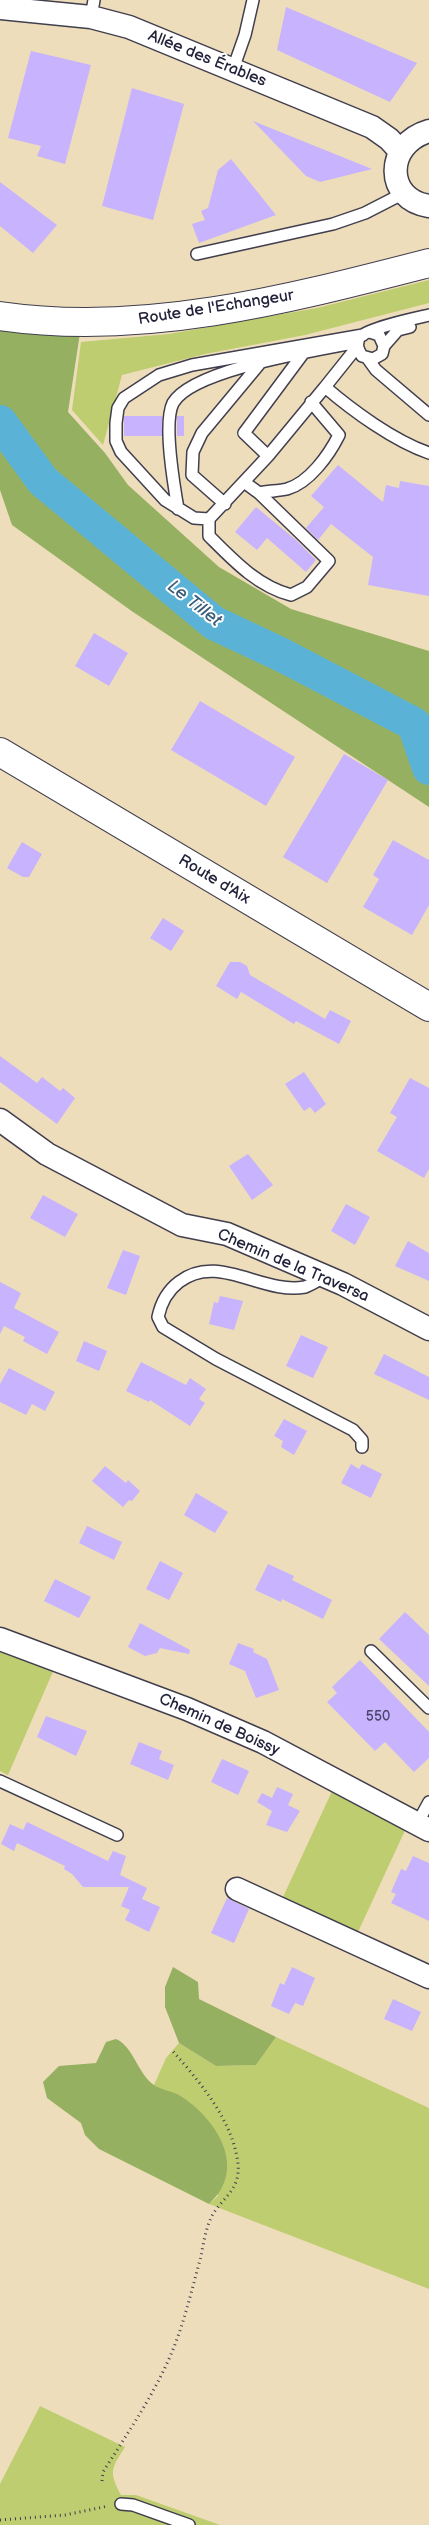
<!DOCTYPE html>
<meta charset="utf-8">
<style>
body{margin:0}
canvas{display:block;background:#eeddba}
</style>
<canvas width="429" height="2525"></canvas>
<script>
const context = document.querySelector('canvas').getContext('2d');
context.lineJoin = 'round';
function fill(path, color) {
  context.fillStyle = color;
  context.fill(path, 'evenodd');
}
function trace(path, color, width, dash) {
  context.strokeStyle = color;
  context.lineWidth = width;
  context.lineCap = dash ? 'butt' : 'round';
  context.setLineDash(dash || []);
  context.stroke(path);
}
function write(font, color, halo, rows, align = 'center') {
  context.font = font + ' "Balsamiq Sans",sans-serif';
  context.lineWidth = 4;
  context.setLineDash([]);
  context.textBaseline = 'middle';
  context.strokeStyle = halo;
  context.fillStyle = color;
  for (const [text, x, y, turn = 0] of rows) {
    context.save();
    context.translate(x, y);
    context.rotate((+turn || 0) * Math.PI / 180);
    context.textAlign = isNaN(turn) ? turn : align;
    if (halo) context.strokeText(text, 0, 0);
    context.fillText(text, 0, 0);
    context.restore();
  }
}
fill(new Path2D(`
 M 429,280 L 429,303 L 305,335 L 205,354 L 122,375 L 103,445 L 72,410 L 81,342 L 169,334 L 317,308 Z
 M 0,1645 L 55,1667 L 8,1775 L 0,1771 Z
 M 333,1789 L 408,1824 L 358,1932 L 283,1897 Z
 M 276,2037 L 429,2108 L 429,2289 L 209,2204 L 218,2196 L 154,2085 L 166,2058 L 179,2043 L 216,2066 L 256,2065 Z
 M 40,2406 L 125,2447 C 112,2468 108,2471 121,2495 L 136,2495 L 220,2525 L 0,2525 L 0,2484 Z`), '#becd6f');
fill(new Path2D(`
 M 0,330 L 80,333 L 68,412 L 105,453 L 128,485 L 219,567 L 291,609 L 429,651 L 429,807 L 133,612 L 12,525 L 0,490 Z
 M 173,1967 L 198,1982 L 199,1999 L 276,2037 L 256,2065 L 216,2066 L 179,2043 L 165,2007 L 165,1987 Z
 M 116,2039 C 133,2046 138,2074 154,2085 C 161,2090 172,2091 179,2095 C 216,2118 249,2168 209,2204 L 99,2149 L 85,2135 L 81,2123 L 47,2098 L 43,2082 L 59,2066 L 96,2063 L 106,2042 Z`), '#96b062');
trace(new Path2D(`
 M 0,422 L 43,481 L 214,623 L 282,655 L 414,724 L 429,768`), '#5ab3d7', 34);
fill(new Path2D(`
 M 286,7 L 417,63 L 390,102 L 277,50 Z
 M 31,51 L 91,65 L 65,164 L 37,156 L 41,146 L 8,138 Z
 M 132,88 L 184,104 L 153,220 L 102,206 Z
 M 253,121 L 372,169 L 320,182 L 306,176 Z
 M 231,159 L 276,215 L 199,243 L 192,224 L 205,220 L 201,211 L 208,208 L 218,170 Z
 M 0,182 L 57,225 L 33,253 L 0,226 Z
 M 124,416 L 162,416 L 162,436 L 124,436 Z
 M 177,416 L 184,416 L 184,436 L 177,436 Z
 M 338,465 L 383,502 L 386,485 L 399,488 L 400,481 L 429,486 L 429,596 L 368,585 L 373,557 L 331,524 L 318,540 L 306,528 L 324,507 L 311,496 Z
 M 256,507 L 296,540 L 316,560 L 306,572 L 267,538 L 257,550 L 235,532 Z
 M 94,633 L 128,653 L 109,686 L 75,666 Z
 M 200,701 L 295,757 L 266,806 L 171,750 Z
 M 344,754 L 388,780 L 327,883 L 283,857 Z
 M 393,840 L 429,860 L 429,905 L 412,935 L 363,907 L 379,879 L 373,875 Z
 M 22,842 L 42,854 L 29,877 L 23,877 L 7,868 Z
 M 163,918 L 184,931 L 171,951 L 150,938 Z
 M 230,962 L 240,962 L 247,966 L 250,975 L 325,1019 L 330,1010 L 351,1021 L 339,1044 L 296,1021 L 294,1024 L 241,992 L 237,999 L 216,986 Z
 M 0,1056 L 37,1083 L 42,1077 L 60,1091 L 63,1088 L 75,1098 L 57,1124 L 0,1082 Z
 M 304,1072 L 326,1104 L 315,1113 L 310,1107 L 304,1111 L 285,1084 Z
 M 410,1078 L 429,1088 L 429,1169 L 424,1178 L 377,1151 L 397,1117 L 390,1113 Z
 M 248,1154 L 273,1185 L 252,1200 L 229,1166 Z
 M 43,1195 L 78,1214 L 65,1237 L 30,1218 Z
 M 346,1204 L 370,1217 L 355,1245 L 331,1231 Z
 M 408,1241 L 429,1253 L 429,1281 L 395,1266 Z
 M 123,1250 L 140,1256 L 126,1295 L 107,1288 Z
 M 0,1282 L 21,1293 L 14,1308 L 59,1332 L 47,1354 L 23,1341 L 25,1337 L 4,1326 L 0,1334 Z
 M 220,1296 L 243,1301 L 234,1330 L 209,1324 L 214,1302 L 218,1303 Z
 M 301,1335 L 328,1347 L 313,1378 L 286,1366 Z
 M 84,1341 L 107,1351 L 99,1371 L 76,1361 Z
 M 384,1354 L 429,1377 L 429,1400 L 374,1374 Z
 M 141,1362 L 186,1385 L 190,1378 L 206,1389 L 199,1399 L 205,1403 L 190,1426 L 150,1400 L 149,1402 L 126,1391 Z
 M 9,1368 L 55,1392 L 45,1411 L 32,1404 L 26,1415 L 0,1402 L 0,1384 Z
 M 284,1419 L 307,1431 L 294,1455 L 281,1447 L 283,1441 L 274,1436 Z
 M 351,1464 L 359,1469 L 362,1464 L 382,1474 L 371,1498 L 341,1483 Z
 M 105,1466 L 126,1483 L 128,1480 L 140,1491 L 132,1501 L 129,1500 L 123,1507 L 92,1481 Z
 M 196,1493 L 228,1512 L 215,1533 L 184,1515 Z
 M 87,1526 L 122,1542 L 114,1560 L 79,1543 Z
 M 160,1561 L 183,1573 L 169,1600 L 146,1589 Z
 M 268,1564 L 294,1576 L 292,1580 L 332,1600 L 323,1619 L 282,1599 L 281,1602 L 255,1590 Z
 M 55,1579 L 91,1597 L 79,1618 L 44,1601 Z
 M 405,1612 L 429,1635 L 429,1686 L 379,1639 Z
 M 140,1623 L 190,1650 L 189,1654 L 160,1648 L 157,1653 L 145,1656 L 128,1647 Z
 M 238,1643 L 254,1649 L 253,1652 L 267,1659 L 279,1690 L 256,1698 L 245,1671 L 229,1664 Z
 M 360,1660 L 429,1732 L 429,1758 L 414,1772 L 385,1742 L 375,1751 L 327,1702 L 337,1693 L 332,1687 Z
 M 46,1716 L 87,1731 L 76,1756 L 37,1737 Z
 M 139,1742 L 162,1751 L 159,1759 L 174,1765 L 168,1780 L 130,1764 Z
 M 222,1759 L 249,1771 L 238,1795 L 211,1782 Z
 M 277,1787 L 293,1794 L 288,1805 L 300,1811 L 287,1832 L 266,1825 L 272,1811 L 257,1802 L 262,1793 L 272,1798 Z
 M 27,1822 L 108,1861 L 113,1851 L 126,1856 L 120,1875 L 147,1888 L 142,1899 L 160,1907 L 149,1932 L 125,1920 L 130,1910 L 121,1906 L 129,1887 L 83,1887 L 72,1874 L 64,1869 L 65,1866 L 17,1843 L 14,1851 L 1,1844 L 10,1824 L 23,1830 Z
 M 413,1856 L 429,1863 L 429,1921 L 391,1903 L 396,1894 L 391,1892 L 401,1869 L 406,1871 Z
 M 227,1898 L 249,1909 L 234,1943 L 211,1933 Z
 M 292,1967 L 315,1978 L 303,2006 L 295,2003 L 289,2014 L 271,2006 L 280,1983 L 284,1985 Z
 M 393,1999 L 421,2012 L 412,2031 L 384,2019 Z`), '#c7b3fe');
const service = new Path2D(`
 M 91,17 L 94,0
 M 233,69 L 245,35 L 253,0
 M 197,254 L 333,224 L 365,213 L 404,193
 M 370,332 L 379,335 L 384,346 L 382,354 L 373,359 L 362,356 C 358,350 355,343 360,337 C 368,328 416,318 429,315
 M 363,335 L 192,365 L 159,375 L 124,398 L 118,408 L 116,423 L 116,441 L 121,452 L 165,500 L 194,518 L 209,519 L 268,456 L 325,387 C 353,411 394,441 429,453
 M 384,346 L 398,330 L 410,327
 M 368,359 L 376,370 L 429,415
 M 325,387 L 357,347
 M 268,456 L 244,433 L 305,351
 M 244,482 L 259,493 C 268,491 278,491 287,489 C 309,483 329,455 339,435 L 311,402
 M 225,504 L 192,475 L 193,452 L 202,433 L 261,362
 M 178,509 C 174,486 163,423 173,403 C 192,369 319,350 358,342
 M 209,519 L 209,536 C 233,560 257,586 291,595 L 307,587 L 329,561 L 259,493
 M 325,1276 C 319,1280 311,1285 305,1287 C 262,1295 218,1252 179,1282 C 167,1291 161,1303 158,1317 L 163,1327 L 216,1359 L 353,1430 L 362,1440 L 362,1447
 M 371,1651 L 429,1708
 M 0,1781 L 117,1835
 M 417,1824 L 429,1802
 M 121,2504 L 133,2505 L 189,2525`);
const minor = new Path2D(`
 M 0,8 L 91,17 L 129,27 L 372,127 L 389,139 L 400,151
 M 429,131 C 384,144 385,200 429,206
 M 0,1120 L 47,1154 L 182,1225 L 227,1234 L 343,1284 L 429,1329
 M 0,1639 L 187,1709 L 263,1742 L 429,1830
 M 237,1889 L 429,1977`);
const primary = new Path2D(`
 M 0,316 C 145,337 289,299 429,263
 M 0,752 L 429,1007`);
trace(service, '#413e4e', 14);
trace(minor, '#413e4e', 25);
trace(primary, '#413e4e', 30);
trace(new Path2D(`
 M 102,2481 L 103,2472 C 129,2431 156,2392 174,2347 C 185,2319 192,2289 200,2260 C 203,2247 205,2232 210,2220 C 218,2200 241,2192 238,2164 C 233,2120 199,2081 171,2049
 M 0,2520 L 65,2515 L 108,2506`), '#413e4e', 3, [1, 4]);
trace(service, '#fff', 11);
trace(minor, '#fff', 22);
trace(primary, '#fff', 28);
write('14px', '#4b466c', null, [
 ["550",378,1717]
]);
write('16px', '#22223b', '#fff', [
 ["Allée des Érables",207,59,22],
 ["Route de l'Echangeur",216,308,-9],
 ["Route d'Aix",214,880,31],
 ["Chemin de la Traversa",293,1266,23],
 ["Chemin de Boissy",219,1725,24]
]);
write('italic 18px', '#385c79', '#fff', [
 ["Le Tillet",194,604,38]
]);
</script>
